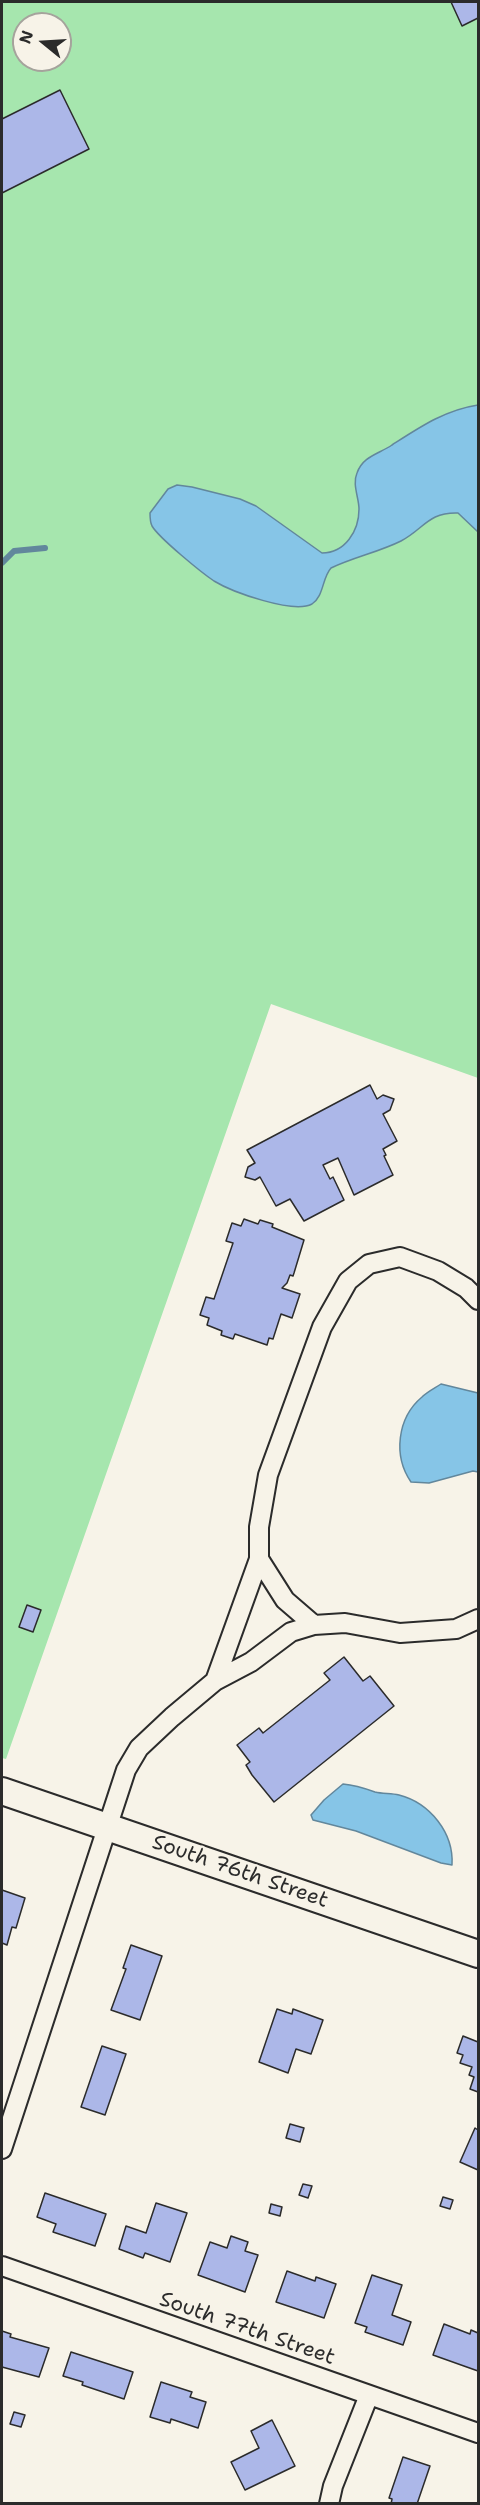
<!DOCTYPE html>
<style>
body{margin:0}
#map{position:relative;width:480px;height:2505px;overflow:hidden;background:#f7f3e8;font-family:"Shantell Sans",sans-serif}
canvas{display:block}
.frame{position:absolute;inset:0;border:3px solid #2b2b2b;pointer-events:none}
.north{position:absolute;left:12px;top:12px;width:60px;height:60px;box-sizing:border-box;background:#f7f3e8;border:2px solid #a5a39c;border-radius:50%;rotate:288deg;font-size:16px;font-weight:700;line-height:24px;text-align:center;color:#2b2b2b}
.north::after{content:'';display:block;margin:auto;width:21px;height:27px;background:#2b2b2b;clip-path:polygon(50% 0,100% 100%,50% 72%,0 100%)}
</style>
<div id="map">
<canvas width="480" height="2505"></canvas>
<div class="frame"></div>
<div class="north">N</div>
</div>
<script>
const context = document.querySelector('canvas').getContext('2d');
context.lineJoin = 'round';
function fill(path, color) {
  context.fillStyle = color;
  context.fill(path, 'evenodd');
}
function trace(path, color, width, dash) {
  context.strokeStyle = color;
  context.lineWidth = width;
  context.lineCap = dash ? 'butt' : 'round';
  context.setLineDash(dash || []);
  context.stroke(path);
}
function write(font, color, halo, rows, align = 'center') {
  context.font = font + ' "Shantell Sans",sans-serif';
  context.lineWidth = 4.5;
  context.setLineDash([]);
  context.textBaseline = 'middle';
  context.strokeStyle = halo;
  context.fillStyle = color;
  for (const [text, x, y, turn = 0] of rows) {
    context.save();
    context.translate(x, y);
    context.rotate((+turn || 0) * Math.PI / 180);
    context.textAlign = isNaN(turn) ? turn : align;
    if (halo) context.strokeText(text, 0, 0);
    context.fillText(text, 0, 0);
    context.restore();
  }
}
fill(new Path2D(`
 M 2,2 L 478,2 L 478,1078 L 271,1004 L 6,1759 L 2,1758 ZM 24,24 L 60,24 L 60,60 L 24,60 Z`), '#a6e6ae');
const water = new Path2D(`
 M 478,405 L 478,532 L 458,513 C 428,512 424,529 401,541 C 379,552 354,557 331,568 C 322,578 324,596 312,604 C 293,614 232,592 214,581 C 202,573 159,538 152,526 C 150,522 150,517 150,513 L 168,489 L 177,485 L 192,487 L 240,499 L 256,506 L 322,553 C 345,553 359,531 359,509 C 359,498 352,484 357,473 C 363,456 379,454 392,445 C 420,427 445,410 478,405 Z
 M 441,1384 L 478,1393 L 478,1472 L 473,1471 L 429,1483 L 411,1482 C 393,1456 397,1418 422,1397 C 427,1392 435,1388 441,1384 Z
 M 343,1784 C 355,1785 364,1788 375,1792 C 383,1794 391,1793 399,1795 C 430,1803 454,1833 452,1865 L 441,1863 L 356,1831 L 313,1820 L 311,1815 L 324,1800 Z`);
fill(water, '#86c5e7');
trace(water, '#62879c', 1.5);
trace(new Path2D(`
 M 2,563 L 14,551 L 45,548`), '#62879c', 6);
const building = new Path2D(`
 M 451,2 L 478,2 L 478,18 L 462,26 Z
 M 60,90 L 89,149 L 2,193 L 2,119 Z
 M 370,1085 L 377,1099 L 383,1095 L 394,1099 L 390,1110 L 383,1114 L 397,1141 L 383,1149 L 386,1155 L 384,1156 L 393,1175 L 354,1195 L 338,1158 L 323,1165 L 330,1179 L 333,1177 L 344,1200 L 304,1221 L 290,1199 L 276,1206 L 260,1177 L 255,1180 L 245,1177 L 248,1167 L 255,1163 L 247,1150 Z
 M 244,1219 L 258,1224 L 260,1220 L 273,1224 L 272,1227 L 304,1240 L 294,1273 L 293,1276 L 290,1275 L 287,1283 L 282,1288 L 300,1294 L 292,1318 L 281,1314 L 273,1339 L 269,1338 L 267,1345 L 235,1334 L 233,1339 L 221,1335 L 222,1331 L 207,1325 L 209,1318 L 200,1315 L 206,1297 L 214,1299 L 233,1243 L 226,1241 L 232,1223 L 241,1226 Z
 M 27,1605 L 41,1610 L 33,1632 L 19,1627 Z
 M 344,1657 L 363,1681 L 370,1676 L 394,1706 L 274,1802 L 252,1775 L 246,1765 L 250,1762 L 237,1745 L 259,1728 L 263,1733 L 330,1680 L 324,1673 Z
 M 2,1890 L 25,1898 L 16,1928 L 12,1927 L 7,1945 L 2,1943 Z
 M 131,1945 L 162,1956 L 140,2020 L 111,2010 L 126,1969 L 123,1968 Z
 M 277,2009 L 292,2014 L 293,2009 L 323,2020 L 311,2054 L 296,2049 L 288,2073 L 259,2062 Z
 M 463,2036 L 478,2042 L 478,2092 L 470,2089 L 474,2077 L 469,2075 L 472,2067 L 460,2063 L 463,2055 L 457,2053 Z
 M 102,2046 L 126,2054 L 105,2115 L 81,2107 Z
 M 290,2124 L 304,2128 L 300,2142 L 286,2138 Z
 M 475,2128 L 478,2130 L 478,2170 L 460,2162 Z
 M 303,2184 L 312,2186 L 308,2198 L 299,2195 Z
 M 45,2193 L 106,2214 L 95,2246 L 53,2232 L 56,2224 L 37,2217 Z
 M 443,2197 L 453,2200 L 450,2209 L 440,2206 Z
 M 156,2203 L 187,2213 L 170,2262 L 145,2253 L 143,2258 L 119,2249 L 126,2226 L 146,2233 Z
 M 271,2204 L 282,2207 L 280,2216 L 269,2213 Z
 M 231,2236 L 248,2242 L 245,2251 L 258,2255 L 245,2292 L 198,2275 L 210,2242 L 227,2248 Z
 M 287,2271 L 315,2281 L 316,2277 L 336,2284 L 324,2318 L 276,2302 Z
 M 372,2275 L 402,2285 L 392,2315 L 411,2322 L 403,2345 L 365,2332 L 367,2327 L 355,2323 Z
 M 444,2324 L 470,2334 L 471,2330 L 478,2333 L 478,2371 L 433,2355 Z
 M 2,2331 L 11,2334 L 10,2337 L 49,2348 L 39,2377 L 2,2367 Z
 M 71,2352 L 133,2372 L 124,2399 L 82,2385 L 83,2382 L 63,2376 Z
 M 161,2382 L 192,2392 L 190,2397 L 206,2402 L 198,2428 L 171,2419 L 170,2423 L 150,2417 Z
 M 14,2412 L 25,2415 L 21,2427 L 10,2424 Z
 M 272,2420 L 295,2466 L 245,2490 L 231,2462 L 259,2448 L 251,2431 Z
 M 403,2457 L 430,2466 L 417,2504 L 391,2504 L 392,2499 L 389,2498 Z`);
fill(building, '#acb7e8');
trace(building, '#2b2b2b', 1.5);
const minor = new Path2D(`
 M 259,1559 L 285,1600 L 314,1625
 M 215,1681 L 259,1559 L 259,1527 L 268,1475 L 322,1327 L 348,1281 L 369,1264 L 400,1257 L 438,1271 L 466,1288 L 478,1300
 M 2,2149 L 126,1770 L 139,1748 L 172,1717 L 215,1681 L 251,1662 L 291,1632 L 314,1625 L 345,1623 L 400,1633 L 456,1629 L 478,1619
 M 2,2266 L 478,2433
 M 329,2504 L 333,2486 L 369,2395`);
const secondary = new Path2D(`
 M 2,1791 L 478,1954`);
trace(minor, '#2b2b2b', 22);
trace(secondary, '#2b2b2b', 30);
trace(minor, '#f7f3e8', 18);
trace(secondary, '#f7f3e8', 26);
write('21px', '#2b2b2b', '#f7f3e8', [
 ["South 76th Street",240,1872,19],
 ["South 77th Street",247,2329,19]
]);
</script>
